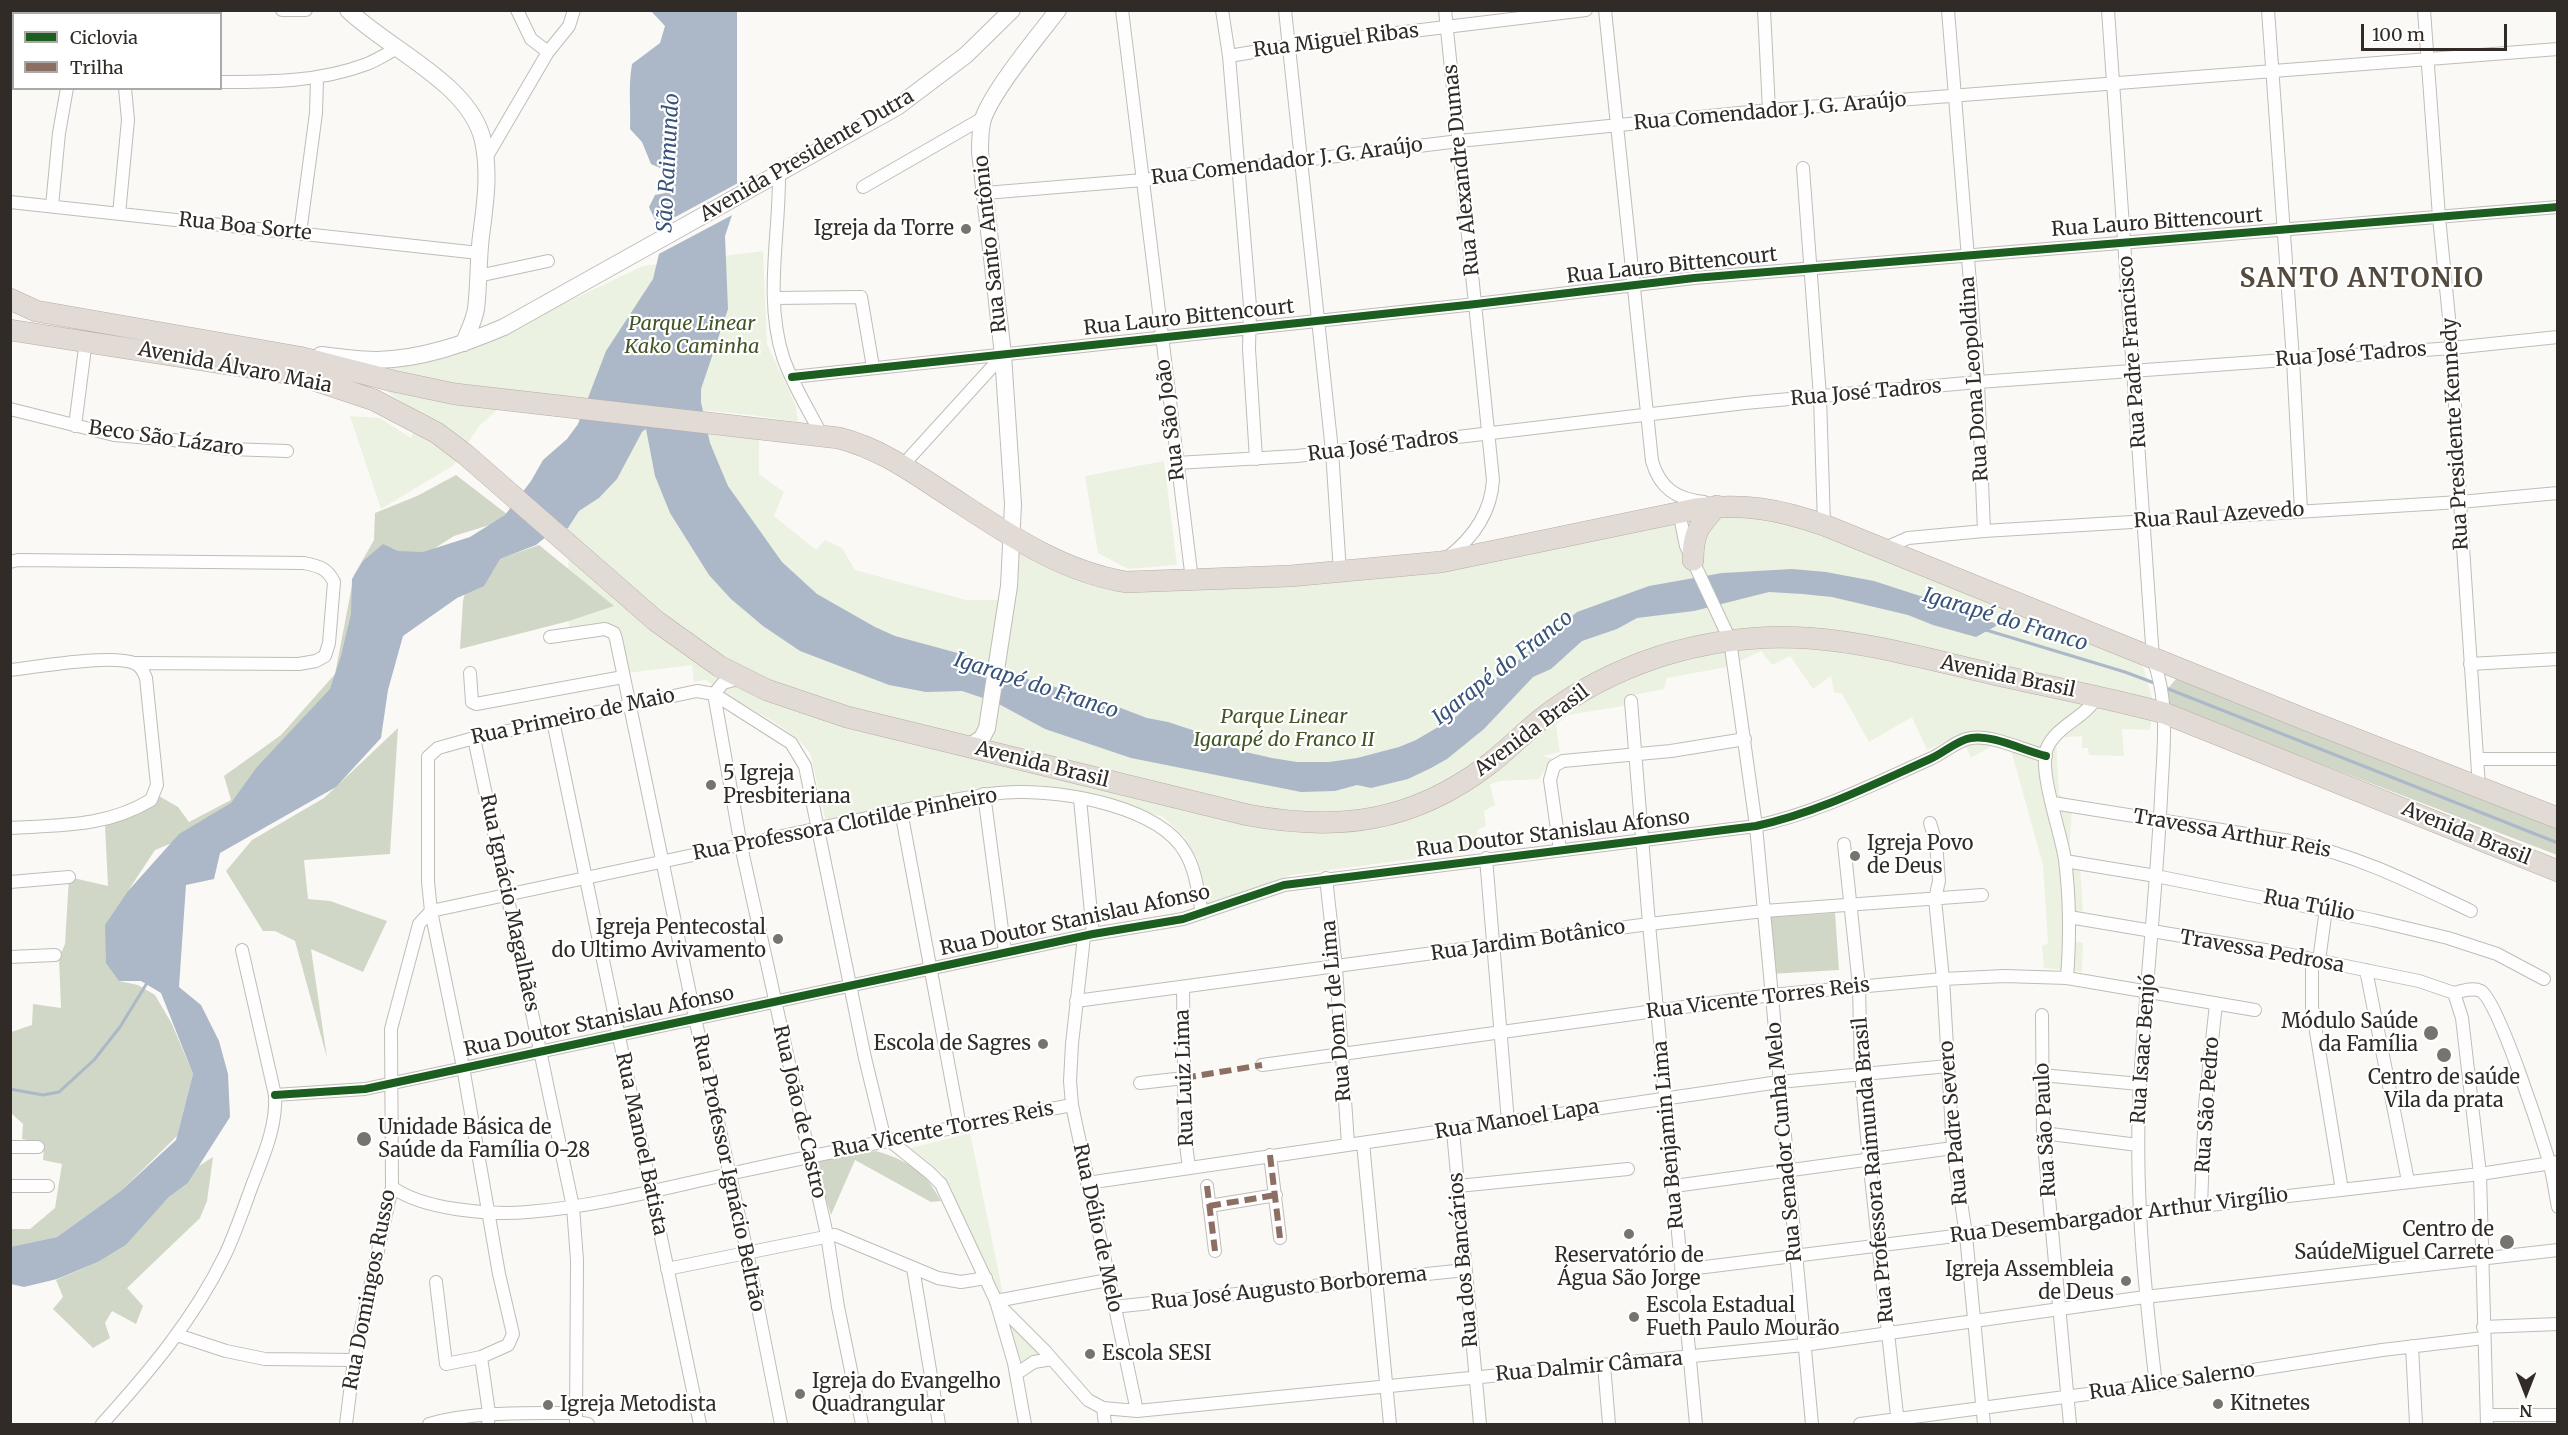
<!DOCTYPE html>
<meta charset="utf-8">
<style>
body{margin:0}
#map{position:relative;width:2568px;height:1435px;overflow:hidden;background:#fbf9f6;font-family:Merriweather,serif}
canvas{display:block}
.frame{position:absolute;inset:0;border:12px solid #302b26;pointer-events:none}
.legend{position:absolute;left:12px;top:12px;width:210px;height:78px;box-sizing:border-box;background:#fff;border:2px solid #acaaa8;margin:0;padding:8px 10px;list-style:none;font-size:18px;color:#302b26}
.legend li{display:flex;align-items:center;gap:12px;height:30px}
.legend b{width:30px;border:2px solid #acaaa8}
.north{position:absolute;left:2496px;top:1363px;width:60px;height:60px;-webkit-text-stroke:4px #fff;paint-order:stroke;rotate:180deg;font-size:16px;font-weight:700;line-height:24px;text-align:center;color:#302b26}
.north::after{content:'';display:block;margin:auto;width:21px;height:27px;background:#302b26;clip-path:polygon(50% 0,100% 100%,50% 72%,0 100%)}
.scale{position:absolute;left:2361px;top:24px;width:146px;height:27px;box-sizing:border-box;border:3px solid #302b26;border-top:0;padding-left:8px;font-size:18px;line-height:21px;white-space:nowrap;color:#302b26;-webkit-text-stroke:4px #fff;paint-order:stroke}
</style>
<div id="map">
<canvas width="2568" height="1435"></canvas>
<div class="frame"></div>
<ul class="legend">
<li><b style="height:8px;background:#1b5e20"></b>Ciclovia</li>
<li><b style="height:8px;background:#8d6e63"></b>Trilha</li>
</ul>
<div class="north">N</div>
<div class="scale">100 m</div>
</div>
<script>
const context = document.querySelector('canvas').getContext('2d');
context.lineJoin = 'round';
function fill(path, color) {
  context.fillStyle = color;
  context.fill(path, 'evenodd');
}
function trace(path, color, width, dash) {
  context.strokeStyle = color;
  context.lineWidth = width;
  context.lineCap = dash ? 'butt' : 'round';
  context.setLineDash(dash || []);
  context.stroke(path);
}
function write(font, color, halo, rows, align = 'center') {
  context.font = font + ' Merriweather,serif';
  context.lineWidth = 4.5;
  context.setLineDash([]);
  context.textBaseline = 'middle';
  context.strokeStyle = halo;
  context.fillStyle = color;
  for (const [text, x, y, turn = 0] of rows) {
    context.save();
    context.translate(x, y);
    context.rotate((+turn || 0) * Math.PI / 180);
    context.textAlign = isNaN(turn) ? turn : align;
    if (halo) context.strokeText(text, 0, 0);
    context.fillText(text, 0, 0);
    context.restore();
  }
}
fill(new Path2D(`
 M 763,251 L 767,344 L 796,406 L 798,422 L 751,415 L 504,390 L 495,412 L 479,426 L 454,465 L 381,509 L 350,416 L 380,418 L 411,438 L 420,416 L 376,383 L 384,370 L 455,355 L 643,266 Z
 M 647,429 L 759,439 L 759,474 L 784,492 L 774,516 L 816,550 L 825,540 L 842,548 L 855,570 L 966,600 L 1011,600 L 1016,546 L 1189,588 L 1669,521 L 1741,515 L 1816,526 L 2134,655 L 2144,669 L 2154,705 L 2150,730 L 2122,729 L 2124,756 L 2089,755 L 2088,748 L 2082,748 L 2082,736 L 2056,738 L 2059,794 L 2072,807 L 2069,853 L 2080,868 L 2083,911 L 2074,913 L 2069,940 L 2083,943 L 2082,972 L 2044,968 L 2042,946 L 2048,944 L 2043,865 L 2009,743 L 2002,740 L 1971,758 L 1961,735 L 1927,750 L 1912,717 L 1869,742 L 1842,694 L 1834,692 L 1831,676 L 1813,689 L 1790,656 L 1772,665 L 1761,651 L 1727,667 L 1667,678 L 1664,689 L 1629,696 L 1629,705 L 1568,715 L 1556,725 L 1560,752 L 1543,756 L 1555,759 L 1549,763 L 1539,779 L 1501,781 L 1490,784 L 1495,805 L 1484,811 L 1486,826 L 1477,830 L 1482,850 L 1292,875 L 1257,887 L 1242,895 L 1209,905 L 1207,903 L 1197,858 L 1185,838 L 1163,817 L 1071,790 L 1040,785 L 976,788 L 826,822 L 810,753 C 785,720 738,707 706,680 L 694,682 L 692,665 L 619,674 L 610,630 L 569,635 L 568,528 L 579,511 L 599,498 L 617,479 L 642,432 Z
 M 1164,461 L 1177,565 L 1128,569 L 1098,553 L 1085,476 Z
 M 970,1133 L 1009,1323 L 1041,1356 L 1022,1363 L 943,1174 L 911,1148 Z`), '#ecf2e2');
fill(new Path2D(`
 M 456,475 L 512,518 L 454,536 L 391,576 L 370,684 L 233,818 L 155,850 L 128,891 L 119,981 L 138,985 L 155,995 L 172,1024 L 193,1074 L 177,1136 L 122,1190 L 57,1237 L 11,1247 L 11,1229 L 30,1229 L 55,1208 L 62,1164 L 43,1160 L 44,1148 L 40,1142 L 22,1139 L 23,1124 L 11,1113 L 11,1032 L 32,1025 L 33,1004 L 61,1008 L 59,958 L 65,944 L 69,877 L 108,886 L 105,826 L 159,796 L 178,807 L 189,822 L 231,800 L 224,776 L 281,735 L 335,674 L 354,575 L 374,540 L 375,513 L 417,496 Z
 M 539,545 L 614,606 L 569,621 L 460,649 L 463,601 L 470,573 L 488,563 Z
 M 2176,679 L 2212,688 L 2557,822 L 2557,855 L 2170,706 L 2164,693 Z
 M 398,728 L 390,854 L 304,860 L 308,899 L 330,901 L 387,921 L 363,972 L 311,949 L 327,1058 L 295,941 L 275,931 L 263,931 L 226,871 L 252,840 L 324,798 Z
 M 1835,913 L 1839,970 L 1770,974 L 1771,917 Z
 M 876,1151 C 907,1160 926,1172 941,1201 L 931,1202 L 855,1160 L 831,1215 L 814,1161 Z
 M 213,1157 L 207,1201 L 200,1218 L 127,1288 L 143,1306 L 136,1324 L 112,1311 L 105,1323 L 110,1338 L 93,1348 L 53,1309 L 63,1297 L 56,1280 L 98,1262 L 126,1245 L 169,1197 L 188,1183 L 199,1166 Z`), '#d1d7c6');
fill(new Path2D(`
 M 651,11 L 737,11 L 737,200 L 725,236 L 728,309 L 701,389 L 701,402 L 710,443 L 728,486 L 782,562 L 817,594 L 875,627 L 895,636 L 965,655 L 1027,679 L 1097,699 L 1147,718 L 1168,722 L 1223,740 L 1241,751 L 1272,758 L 1297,762 L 1329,762 L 1357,758 L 1399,747 L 1416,740 L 1457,716 L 1493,681 L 1577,612 L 1649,586 L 1722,573 L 1792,569 L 1826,572 L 1874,581 L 1914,594 L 1974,613 L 1998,625 L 1976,637 L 1933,625 L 1908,615 L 1832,597 L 1802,594 L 1769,592 L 1694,611 L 1637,618 L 1617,629 L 1582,641 L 1551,669 L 1533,677 L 1484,729 L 1447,759 L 1431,768 L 1408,779 L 1371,788 L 1357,785 L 1335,791 L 1301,792 L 1131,758 L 1045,729 L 995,702 L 962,691 L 926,692 L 889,685 L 800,651 L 763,626 L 731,599 L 709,575 L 670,513 L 655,476 L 646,429 L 642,432 L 617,479 L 599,498 L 579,511 L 568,528 L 547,536 L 536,545 L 500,559 L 484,586 L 457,598 L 403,636 L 388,690 L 381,738 L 336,787 L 220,853 L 214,879 L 186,885 L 179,987 L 201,1005 L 219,1041 L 228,1074 L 230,1117 L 188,1183 L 169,1197 L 126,1245 L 98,1262 L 57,1279 L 24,1287 L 11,1284 L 10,1247 L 57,1237 L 122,1190 L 176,1140 L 193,1074 L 161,993 L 141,981 L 119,981 L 106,963 L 105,925 L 128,891 L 179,834 L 231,803 L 257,767 L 330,689 L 341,656 L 351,614 L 352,579 L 363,561 L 383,544 L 398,551 L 423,552 L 470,537 L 505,515 L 531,481 L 543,460 L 567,439 L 578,424 L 606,351 L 653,279 L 663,237 L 649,207 L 655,195 L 665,193 L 669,179 L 665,170 L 651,164 L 642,142 L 630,129 C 631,106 628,88 632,64 L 660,43 L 665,26 Z`), '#acb8c8');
fill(new Path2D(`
 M 740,182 L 740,201 L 736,213 L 655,256 L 660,237 L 655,228 Z`), '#fbf9f6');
trace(new Path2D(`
 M 1986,630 L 2125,672 L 2157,684
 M 2166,688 L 2558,843
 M 10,1089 L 43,1095 L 59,1092 L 94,1060 L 120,1027 L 147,983`), '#acb8c8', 3);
const street = new Path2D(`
 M 100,10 L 101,14
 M 282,10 L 306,10
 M 517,10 L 531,39 L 548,52
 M 1122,10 L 1192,580
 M 1222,10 L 1229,56 L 1250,306 L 1249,349 L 1256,459
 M 1285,10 L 1332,451 L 1340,572
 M 1445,10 L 1493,480 C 1491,513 1473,538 1447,558
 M 1605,10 L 1652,461 C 1660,489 1677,499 1704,502
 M 1764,10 L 1769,110
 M 1948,10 L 1978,382 L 1984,531
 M 2108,10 L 2153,659 C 2170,703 2163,751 2161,798 C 2156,893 2146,987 2140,1082 C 2134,1184 2144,1284 2156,1385
 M 2268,10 L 2293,360 L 2301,510
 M 2424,10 L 2439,217 L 2452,348 L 2460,502 L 2479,787
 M 84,14 L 84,10
 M 1229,56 L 1289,46 L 1586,10
 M 220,82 C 271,82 319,82 367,64 C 377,60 386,54 396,49
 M 486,158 L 548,52 L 569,26 L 574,10
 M 1803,168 L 1820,397 L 1824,525
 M 779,172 C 780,233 764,298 783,357 C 792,384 809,410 822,436
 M 863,187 L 983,118
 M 985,193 L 1143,180 L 1459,141 L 1769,110 L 2558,49
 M 10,202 L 479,253
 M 52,206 L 59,133 L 67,88
 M 119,214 L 128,120 L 125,88
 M 300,233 L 316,113 L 317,79
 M 478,276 L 548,261
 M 775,298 L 861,297 L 873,367
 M 792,377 L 1476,304 L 1694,278 L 2558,207
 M 10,409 L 114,435 L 174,440 L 229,449 L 287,451
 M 75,426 L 86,340
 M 1176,463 L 1297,456 L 1745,403 L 1978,382 L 2452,348 L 2558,337
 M 903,465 L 1003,355
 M 1679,512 L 1686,546 L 1730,640 L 1756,826 L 1812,1424
 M 1883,549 L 1908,538 L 1984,531 L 2460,502 L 2558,493
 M 10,562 L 18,560 L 304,563 C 319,566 327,568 334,582 L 329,643 L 325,656 L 316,661 L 299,664 L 135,663
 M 550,637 L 605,629 L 614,633 L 616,639 L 695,1018 L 747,1252 L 781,1424
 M 2470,664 L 2558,659
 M 10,670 C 37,667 111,654 134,663 C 141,666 143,671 146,678 L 157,785 L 151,800 C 106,827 62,825 10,828
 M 470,673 L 472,702 L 476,704 L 623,677
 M 714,694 L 791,743 L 805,766 L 865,1058 L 884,1136 L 930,1173 L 941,1184 L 996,1301 L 1014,1363 L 1025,1424
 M 714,694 L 741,846 L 827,1235 L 838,1307 L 862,1424
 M 1631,701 L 1649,924 L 1696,1424
 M 553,721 L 700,1424
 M 474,738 L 573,1207 L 577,1260 L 576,1424
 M 2478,759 L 2558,759
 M 984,794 L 1005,952
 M 1080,799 L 1093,934
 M 2053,803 L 2290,841 C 2357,855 2410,882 2471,911
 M 901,811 L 960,1126
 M 1930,823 L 1936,843 L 1939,881 L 1935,899 L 1943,979 L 1953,1148 L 1966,1235 L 1984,1424
 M 1844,844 L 1859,986 L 1861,1073 L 1869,1159 L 1898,1424
 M 1560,850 L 1550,780 L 1554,766 L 1563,761 L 1671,751 L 1745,739
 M 1486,858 L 1508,1122
 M 2065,861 L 2156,876 L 2373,920 L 2448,938 L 2497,954 L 2544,979
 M 1326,878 L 1336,968 L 1348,1144
 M 10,882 L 69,877
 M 2069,917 L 2277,952 L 2419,981 L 2454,993
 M 1084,937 L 1072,1044 L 1070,1081 L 1072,1105 L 1137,1411
 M 10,957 L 55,955
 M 2312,960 L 2312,1007 L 2342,1190
 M 2319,961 L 2326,909
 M 2366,970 L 2408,1181
 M 2067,978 C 2070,939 2070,899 2065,860 C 2061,832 2038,771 2047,748 C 2057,725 2086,718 2097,696
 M 1183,988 L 1185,1137 L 1189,1168
 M 2454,993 L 2462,1018 L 2480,1174 L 2487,1424
 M 2454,993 C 2462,991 2473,987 2481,991 C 2499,1003 2541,1135 2549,1161 C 2553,1176 2555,1192 2558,1207
 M 1076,1001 L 1649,924 L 1764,911 L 1982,895
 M 2042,1015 L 2043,1133 L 2070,1424
 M 1262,1065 L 1771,995 L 1943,979 L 2004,976 L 2067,978 L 2255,1010
 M 2041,1075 L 2140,1084
 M 1140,1083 L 1184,1078
 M 275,1095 L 365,1089 L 1093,934 L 1183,919 L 1284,885 L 1756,826 C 1817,813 1874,784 1930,759 C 1944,753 1957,740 1971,738 C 1991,734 2025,751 2046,756
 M 1453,1131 L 1480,1424
 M 2043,1133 L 2138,1145
 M 1363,1143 L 1390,1424
 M 10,1147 L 38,1147
 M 1270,1155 L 1280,1238
 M 1087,1183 L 1779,1082 L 1948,1066
 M 10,1186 L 48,1186
 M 1207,1186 L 1215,1251
 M 1458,1186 L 1628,1169
 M 1674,1186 L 1953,1148
 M 392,1187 C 423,1210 490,1215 528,1212 C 600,1206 668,1187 738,1172 C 849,1148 960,1126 1072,1105
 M 2201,1205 L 2205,1105 L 2216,1004
 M 1209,1206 L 1276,1195
 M 913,1268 L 939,1424
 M 667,1269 L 835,1235 L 938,1278 L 961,1282 L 986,1278
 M 1681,1270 L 2140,1213 L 2480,1174 L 2558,1162
 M 436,1282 L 446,1364 L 481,1357 L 508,1345 L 513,1334 L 499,1274 L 463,1067 L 431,911 L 428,882 L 428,757 L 438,748 L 474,738 L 697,691 L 714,694 L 723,683 L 741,678
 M 996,1301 L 1108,1280
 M 996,1302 L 1045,1351 L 1088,1400 L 1103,1408 L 1137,1411 L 1804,1345 L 2145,1297 L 2558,1250
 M 1113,1307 L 1465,1270
 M 2483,1327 L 2558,1324
 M 177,1335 L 226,1351 L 265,1359 L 354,1360
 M 2412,1346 L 2416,1424
 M 481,1357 L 489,1413 L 488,1424
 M 1604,1365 L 1609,1424
 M 1016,1374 L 1034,1362 L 1052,1359
 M 1103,1408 L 1105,1424
 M 2487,1415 L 2558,1415
 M 576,1422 L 588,1424
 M 102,1424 C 149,1372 194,1319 225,1255 C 236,1232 244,1207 253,1183 C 264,1155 277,1125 275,1095 L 242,950
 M 346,1424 L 354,1360 L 392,1187 L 391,1029 L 419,924 L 431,911 L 932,804 C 961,799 989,792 1018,792 C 1066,791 1159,807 1185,852 C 1196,870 1198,893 1202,913
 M 429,1424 C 477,1411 526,1413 576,1413
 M 1860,1424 L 2156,1385 L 2382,1350 L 2484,1338`);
const secondary = new Path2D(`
 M 348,10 C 388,49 471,84 483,141 C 490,173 485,205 481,236 C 478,260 479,285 476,309 C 474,321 468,332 464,343
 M 321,355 C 340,357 358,360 377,360 C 422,359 464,344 504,327 L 897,107 L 966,55 L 1012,10
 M 969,747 L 982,738 L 987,728 L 1009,586 L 1013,504 L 1003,355 L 980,152 C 980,141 980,129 983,119 C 993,90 1038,36 1058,10`);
const highway = new Path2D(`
 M 10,299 L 36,311 L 299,357 L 393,381 L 455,394 L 839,438 C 877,448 905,467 937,488 C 998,527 1054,570 1126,582 L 1290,576 L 1441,562 L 1696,509 C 1744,503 1778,509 1824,525 L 2304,719 L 2558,818
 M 10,330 L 284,373 L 314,380 L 374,400 L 437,433 L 466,455 L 656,621 L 719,666 L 767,690 L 847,717 L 1248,815 C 1339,832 1413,822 1488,765 C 1506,751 1522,735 1540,720 C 1575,692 1618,670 1661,656 C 1786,617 1871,646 1993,674 C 2050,687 2108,698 2164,713 L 2558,871
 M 1693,560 C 1693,532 1699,526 1717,506`);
trace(street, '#c0bcb8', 14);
trace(secondary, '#c0bcb8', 18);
trace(highway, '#b7ada7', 22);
trace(street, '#fefefe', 12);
trace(secondary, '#fefefe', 16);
trace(highway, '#e2dad5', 21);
trace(new Path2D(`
 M 1184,1078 L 1262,1065
 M 1270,1155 L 1280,1238
 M 1207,1186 L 1215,1251
 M 1209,1206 L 1276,1195`), '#8d6e63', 6, [12, 6]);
trace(new Path2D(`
 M 792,377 L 1476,304 L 1694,278 L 2558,207
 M 275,1095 L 365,1089 L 1093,934 L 1183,919 L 1284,885 L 1756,826 C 1817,813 1874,784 1930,759 C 1944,753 1957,740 1971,738 C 1991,734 2025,751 2046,756`), '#1b5e20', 8);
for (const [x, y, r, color] of [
 [966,229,6,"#77736f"],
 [711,785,6,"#77736f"],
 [1855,856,6,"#77736f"],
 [778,939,6,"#77736f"],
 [2431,1033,8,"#77736f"],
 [1043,1044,6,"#77736f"],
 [2444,1055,8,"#77736f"],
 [364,1139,8,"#77736f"],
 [1629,1234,6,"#77736f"],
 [2507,1242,8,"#77736f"],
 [2126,1281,6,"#77736f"],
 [1634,1317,6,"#77736f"],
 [1090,1354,6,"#77736f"],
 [800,1394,6,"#77736f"],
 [2218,1404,6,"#77736f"],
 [548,1405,6,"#77736f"]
]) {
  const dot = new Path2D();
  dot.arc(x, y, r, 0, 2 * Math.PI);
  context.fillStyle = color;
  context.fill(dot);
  trace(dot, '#fff', 2);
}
write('20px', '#302b26', '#fff', [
 ["Rua Miguel Ribas",1336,41,-7],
 ["Rua Comendador J. G. Araújo",1770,112,-5],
 ["Avenida Presidente Dutra",807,156,-30],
 ["Rua Comendador J. G. Araújo",1287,162,-7],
 ["Rua Alexandre Dumas",1462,170,-96],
 ["Rua Lauro Bittencourt",2157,223,-4],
 ["Rua Boa Sorte",245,227,6],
 ["Rua Santo Antônio",991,244,-96],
 ["Rua Lauro Bittencourt",1672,266,-6],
 ["Rua Lauro Bittencourt",1189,318,-6],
 ["Rua Padre Francisco",2133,352,-94],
 ["Rua José Tadros",2351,355,-4],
 ["Avenida Álvaro Maia",235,368,11],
 ["Rua Dona Leopoldina",1975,379,-94],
 ["Rua José Tadros",1866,393,-5],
 ["Rua São João",1171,420,-97],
 ["Rua Presidente Kennedy",2456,434,-93],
 ["Beco São Lázaro",166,439,8],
 ["Rua José Tadros",1383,446,-7],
 ["Rua Raul Azevedo",2219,516,-4],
 ["Avenida Brasil",2008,677,12],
 ["Rua Primeiro de Maio",573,717,-12],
 ["Avenida Brasil",1532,731,-37],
 ["Avenida Brasil",1042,765,14],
 ["Rua Professora Clotilde Pinheiro",845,825,-11],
 ["Rua Doutor Stanislau Afonso",1553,834,-7],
 ["Travessa Arthur Reis",2232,834,10],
 ["Avenida Brasil",2466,834,22],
 ["Rua Ignácio Magalhães",509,903,78],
 ["Rua Túlio",2309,906,11],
 ["Rua Doutor Stanislau Afonso",1075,921,-12],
 ["Rua Jardim Botânico",1528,941,-8],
 ["Travessa Pedrosa",2262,952,10],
 ["Rua Vicente Torres Reis",1758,999,-7],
 ["Rua Dom J de Lima",1337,1011,-95],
 ["Rua Doutor Stanislau Afonso",599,1022,-12],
 ["Rua Isaac Benjó",2144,1049,-86],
 ["Rua Luiz Lima",1185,1078,-92],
 ["Rua São Pedro",2208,1105,-86],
 ["Rua João de Castro",799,1112,77],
 ["Rua Manoel Lapa",1517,1120,-9],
 ["Rua Padre Severo",1954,1123,-95],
 ["Rua Vicente Torres Reis",943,1130,-11],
 ["Rua São Paulo",2046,1130,-93],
 ["Rua Benjamin Lima",1669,1135,-95],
 ["Rua Senador Cunha Melo",1785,1142,-95],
 ["Rua Manoel Batista",641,1144,78],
 ["Rua Professora Raimunda Brasil",1874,1170,-95],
 ["Rua Professor Ignácio Beltrão",728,1173,78],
 ["Rua Desembargador Arthur Virgílio",2119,1216,-7],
 ["Rua Délio de Melo",1097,1228,78],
 ["Rua dos Bancários",1464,1260,-95],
 ["Rua José Augusto Borborema",1289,1289,-6],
 ["Rua Domingos Russo",370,1290,-79],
 ["Rua Dalmir Câmara",1589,1367,-5],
 ["Rua Alice Salerno",2172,1382,-8]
]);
write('20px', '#302b26', '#fff', [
 ["Igreja da Torre",954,229,"right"],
 ["5 Igreja",723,774],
 ["Presbiteriana",723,797],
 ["Igreja Povo",1867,844],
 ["de Deus",1867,867],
 ["Igreja Pentecostal",766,928,"right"],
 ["do Ultimo Avivamento",766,951,"right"],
 ["Módulo Saúde",2418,1022,"right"],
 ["da Família",2418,1045,"right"],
 ["Escola de Sagres",1031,1044,"right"],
 ["Centro de saúde",2444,1078,"center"],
 ["Vila da prata",2444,1101,"center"],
 ["Unidade Básica de",378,1128],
 ["Saúde da Família O-28",378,1151],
 ["Centro de",2494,1230,"right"],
 ["SaúdeMiguel Carrete",2494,1253,"right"],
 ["Reservatório de",1629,1256,"center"],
 ["Água São Jorge",1629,1279,"center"],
 ["Igreja Assembleia",2114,1270,"right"],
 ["de Deus",2114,1293,"right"],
 ["Escola Estadual",1646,1306],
 ["Fueth Paulo Mourão",1646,1329],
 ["Escola SESI",1102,1354],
 ["Igreja do Evangelho",812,1382],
 ["Quadrangular",812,1405],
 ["Kitnetes",2230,1404],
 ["Igreja Metodista",560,1405]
], 'left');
write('italic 20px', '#435426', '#fff', [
 ["Parque Linear",692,324],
 ["Kako Caminha",692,347],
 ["Parque Linear",1284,717],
 ["Igarapé do Franco II",1284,740]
]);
write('italic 21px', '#38547a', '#fff', [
 ["São Raimundo",669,163,-87],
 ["Igarapé do Franco",2005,620,17],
 ["Igarapé do Franco",1503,668,-38],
 ["Igarapé do Franco",1036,686,18]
]);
context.letterSpacing = '1.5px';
write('bold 26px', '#544a3e', '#fff', [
 ["SANTO ANTONIO",2362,280]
]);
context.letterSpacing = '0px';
</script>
